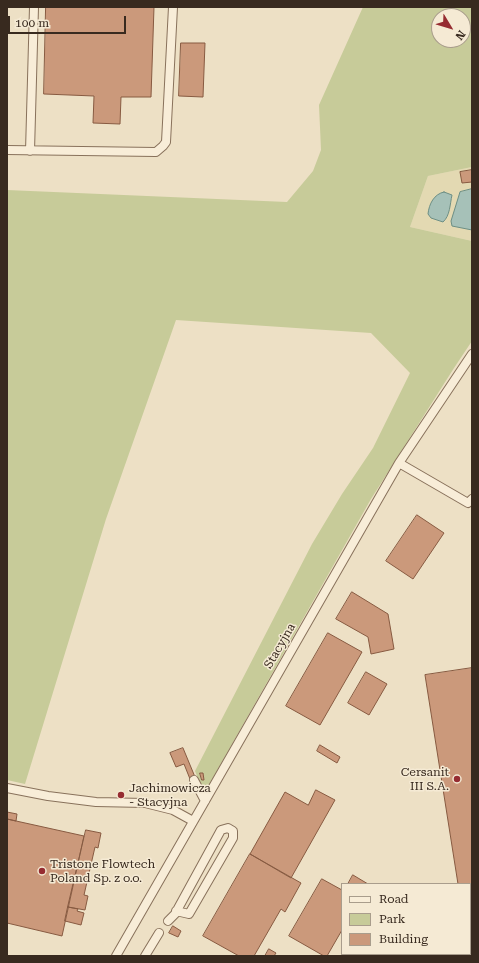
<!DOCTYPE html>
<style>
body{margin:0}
#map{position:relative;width:479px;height:963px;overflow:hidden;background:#ede0c5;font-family:"Roboto Serif",serif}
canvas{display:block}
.frame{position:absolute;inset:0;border:8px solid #382a1f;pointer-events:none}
.legend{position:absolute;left:341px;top:883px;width:130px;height:72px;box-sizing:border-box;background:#f5ead4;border:1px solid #a99d8c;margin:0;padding:5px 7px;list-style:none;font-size:12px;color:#382a1f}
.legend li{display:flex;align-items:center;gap:8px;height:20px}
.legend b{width:20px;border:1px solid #a99d8c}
.north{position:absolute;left:431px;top:8px;width:40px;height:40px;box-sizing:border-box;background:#f5ead4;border:1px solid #a99d8c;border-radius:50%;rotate:128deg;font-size:11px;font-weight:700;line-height:16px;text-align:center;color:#382a1f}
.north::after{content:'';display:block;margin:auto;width:14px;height:18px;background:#962c31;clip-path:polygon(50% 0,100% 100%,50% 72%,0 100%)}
.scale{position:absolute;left:8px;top:16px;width:118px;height:18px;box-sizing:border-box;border:2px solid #382a1f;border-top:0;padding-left:5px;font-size:12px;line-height:14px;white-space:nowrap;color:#382a1f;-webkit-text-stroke:3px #f5ead4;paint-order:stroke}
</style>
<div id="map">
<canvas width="479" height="963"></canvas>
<div class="frame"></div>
<ul class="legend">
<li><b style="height:5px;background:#f8edd8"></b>Road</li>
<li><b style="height:11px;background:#c7cb99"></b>Park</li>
<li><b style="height:11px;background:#cb997b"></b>Building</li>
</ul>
<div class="north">N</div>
<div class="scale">100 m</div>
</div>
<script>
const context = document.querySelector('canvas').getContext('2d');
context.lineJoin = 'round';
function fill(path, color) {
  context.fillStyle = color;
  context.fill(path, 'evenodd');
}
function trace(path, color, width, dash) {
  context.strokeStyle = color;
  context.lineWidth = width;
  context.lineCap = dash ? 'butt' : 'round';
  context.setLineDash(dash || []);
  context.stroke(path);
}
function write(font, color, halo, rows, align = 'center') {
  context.font = font + ' "Roboto Serif",serif';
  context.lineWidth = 3;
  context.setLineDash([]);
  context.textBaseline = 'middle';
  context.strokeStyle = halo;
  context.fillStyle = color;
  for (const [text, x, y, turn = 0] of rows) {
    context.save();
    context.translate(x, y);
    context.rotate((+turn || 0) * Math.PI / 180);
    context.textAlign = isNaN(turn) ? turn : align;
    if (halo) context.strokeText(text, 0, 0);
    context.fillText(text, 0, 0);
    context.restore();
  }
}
fill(new Path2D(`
 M 472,167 L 472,241 L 410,227 L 428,176 Z`), '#e3d9b2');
fill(new Path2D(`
 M 363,7 L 472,7 L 472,167 L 428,176 L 410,227 L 472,241 L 472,341 L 454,368 L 371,499 L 206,790 L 202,788 L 195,771 L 312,544 L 342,494 L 373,448 L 410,373 L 371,333 L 176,320 L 106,519 L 25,784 L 7,780 L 7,190 L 287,202 L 313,171 L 321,150 L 319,105 ZM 439,16 L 463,16 L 463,40 L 439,40 Z`), '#c7cb99');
const water = new Path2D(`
 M 472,189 L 472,230 L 452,226 L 451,221 L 460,192 Z
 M 444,192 L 452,195 C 450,204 450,216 443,222 L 431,218 L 428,214 C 429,204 434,194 444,192 Z`);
fill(water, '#a6c1b8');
trace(water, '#6d8f85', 1);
const building = new Path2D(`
 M 46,7 L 154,7 L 151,97 L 121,97 L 120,124 L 93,123 L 94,96 L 44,94 Z
 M 181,43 L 205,43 L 203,97 L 179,96 Z
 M 472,170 L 472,182 L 462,183 L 460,172 Z
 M 417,515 L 444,533 L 413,579 L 386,561 Z
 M 352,592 L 388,614 L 394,649 L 371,654 L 368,637 L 336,619 Z
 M 328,633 L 362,652 L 320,725 L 286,706 Z
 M 472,668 L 472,943 L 470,943 L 470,884 L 458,884 L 425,675 Z
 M 366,672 L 387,684 L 369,715 L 348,703 Z
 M 320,745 L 340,757 L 337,763 L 317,751 Z
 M 183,748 L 195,777 L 190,779 L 184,764 L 176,767 L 170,753 Z
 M 200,773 L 203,773 L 204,780 L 202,780 Z
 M 316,790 L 335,800 L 291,878 L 250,854 L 285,792 L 308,805 Z
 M 7,812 L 17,814 L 16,821 L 7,819 Z
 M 7,819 L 84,836 L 62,936 L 7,923 Z
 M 86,830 L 101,833 L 98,848 L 95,847 L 84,895 L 88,896 L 85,910 L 68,907 Z
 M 250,854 L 301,883 L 285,912 L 281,909 L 254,956 L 239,956 L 203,936 Z
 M 353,875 L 368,884 L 348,884 Z
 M 322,879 L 342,890 L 342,930 L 327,956 L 324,956 L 289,936 Z
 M 68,907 L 78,909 L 77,911 L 84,913 L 81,925 L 65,921 Z
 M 173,926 L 181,931 L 178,937 L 169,933 Z
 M 269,949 L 276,953 L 274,956 L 265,956 Z`);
fill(building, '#cb997b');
trace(building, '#875a41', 1);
const minor = new Path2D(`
 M 7,150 L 156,152 L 163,146 L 166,142 L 173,7
 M 30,151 L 34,7
 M 399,463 L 468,503 L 472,499
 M 194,780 L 205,801
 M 7,788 L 48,796 L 96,802 L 145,803 L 173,810 L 193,821
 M 168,921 L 175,914 L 221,830 L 228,828 L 233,831 L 233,838 L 189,914 L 176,911
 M 116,956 L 399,463 L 472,354
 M 145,956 L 159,933`);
trace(minor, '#88715b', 10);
trace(minor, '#f8edd8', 8);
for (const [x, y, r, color] of [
 [457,779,4,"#962c31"],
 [121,795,4,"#962c31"],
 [42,871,4,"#962c31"]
]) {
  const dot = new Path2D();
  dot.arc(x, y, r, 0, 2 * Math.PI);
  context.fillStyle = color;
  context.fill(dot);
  trace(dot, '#f5ead4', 1.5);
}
write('12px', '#382a1f', '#f5ead4', [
 ["Stacyjna",280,646,-60]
]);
write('12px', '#382a1f', '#f5ead4', [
 ["Cersanit",449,772,"right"],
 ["III S.A.",449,786,"right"],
 ["Jachimowicza",129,788],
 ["- Stacyjna",129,802],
 ["Tristone Flowtech",50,864],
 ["Poland Sp. z o.o.",50,878]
], 'left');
</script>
